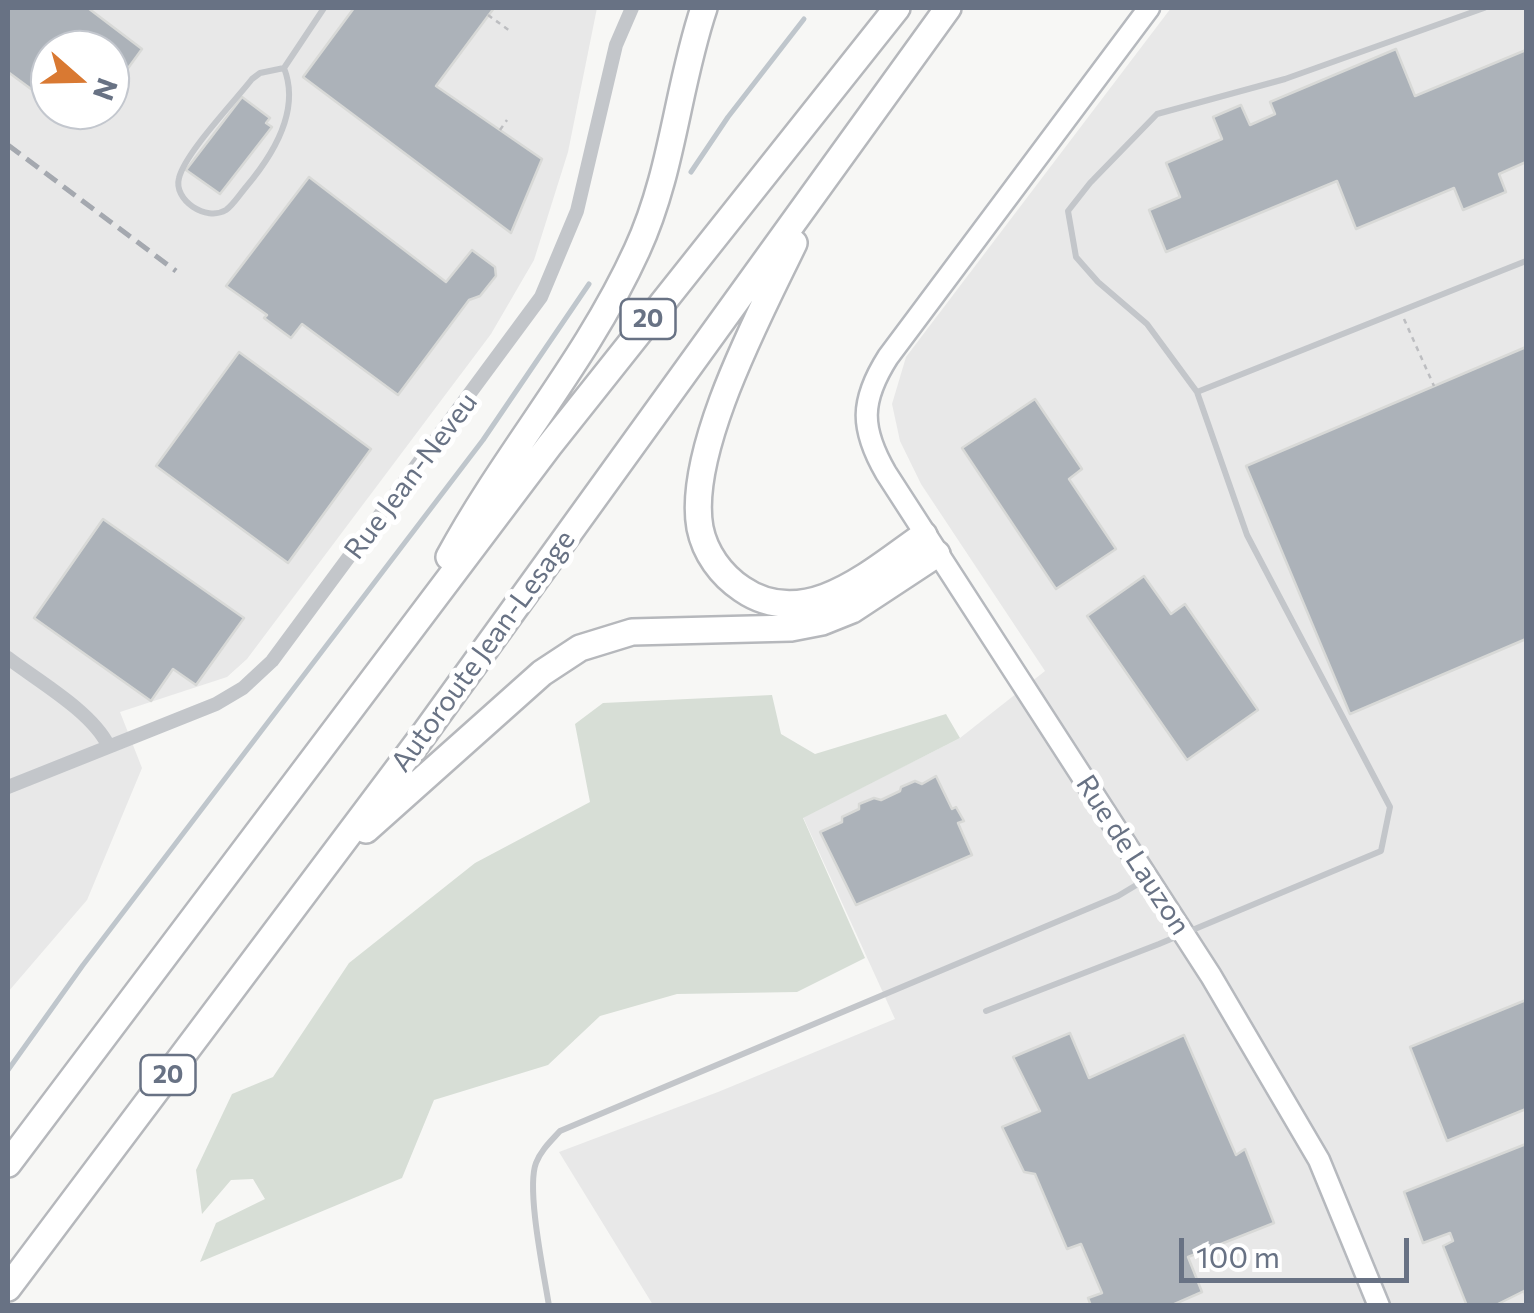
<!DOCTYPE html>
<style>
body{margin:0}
#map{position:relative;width:1534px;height:1313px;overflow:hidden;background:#f7f7f5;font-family:Commissioner,sans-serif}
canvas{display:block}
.frame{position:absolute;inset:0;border:10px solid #687284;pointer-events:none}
.north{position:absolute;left:30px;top:30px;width:100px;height:100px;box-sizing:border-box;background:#fff;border:2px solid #c3c7ce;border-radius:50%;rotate:110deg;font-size:28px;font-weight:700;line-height:40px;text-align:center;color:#687284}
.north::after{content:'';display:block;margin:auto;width:35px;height:45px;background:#d97932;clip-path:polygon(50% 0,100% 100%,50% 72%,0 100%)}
.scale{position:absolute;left:1179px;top:1238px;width:230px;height:45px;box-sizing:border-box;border:5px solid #687284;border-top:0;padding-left:12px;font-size:30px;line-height:35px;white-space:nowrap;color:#687284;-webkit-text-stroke:8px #fff;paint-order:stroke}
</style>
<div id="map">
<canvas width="1534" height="1313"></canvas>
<div class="frame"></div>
<div class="north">N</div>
<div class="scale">100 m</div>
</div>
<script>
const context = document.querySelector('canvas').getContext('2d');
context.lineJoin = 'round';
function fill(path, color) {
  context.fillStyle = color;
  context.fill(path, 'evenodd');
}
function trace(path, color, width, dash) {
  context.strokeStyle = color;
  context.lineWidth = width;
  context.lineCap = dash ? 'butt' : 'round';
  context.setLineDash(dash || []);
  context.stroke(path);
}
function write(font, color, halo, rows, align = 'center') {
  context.font = font + ' Commissioner,sans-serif';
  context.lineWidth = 10;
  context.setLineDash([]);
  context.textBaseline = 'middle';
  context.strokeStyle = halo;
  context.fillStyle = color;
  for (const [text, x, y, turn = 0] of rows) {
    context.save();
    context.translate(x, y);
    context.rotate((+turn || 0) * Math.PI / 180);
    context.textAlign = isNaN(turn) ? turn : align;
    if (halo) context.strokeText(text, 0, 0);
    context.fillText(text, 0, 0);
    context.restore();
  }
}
fill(new Path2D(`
 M 8,8 L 597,8 L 568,152 L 534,260 L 491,334 L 247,659 L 227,677 L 120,712 L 142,768 L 87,900 L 8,992 ZM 50,50 L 110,50 L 110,110 L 50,110 Z
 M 1171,8 L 1526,8 L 1526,1305 L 653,1305 L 559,1152 L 718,1092 L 895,1019 L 803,817 L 960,738 L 1045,671 L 921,484 L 900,441 L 892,404 L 906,357 Z`), '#e8e8e8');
fill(new Path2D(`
 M 772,695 L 781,734 L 815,754 L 946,714 L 960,738 L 803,818 L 865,958 L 797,992 L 677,994 L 600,1016 L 548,1065 L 434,1100 L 402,1178 L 200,1262 L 216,1223 L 265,1199 L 253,1179 L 231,1180 L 202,1214 L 196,1170 L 232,1094 L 273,1077 L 349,963 L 475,863 L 590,802 L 575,724 L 603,703 Z`), '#d7ded6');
trace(new Path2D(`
 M 691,172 L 728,117 L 804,19
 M 8,1070 L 83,965 L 483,440 L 589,284`), '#bfc6cc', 5);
const building = new Path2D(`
 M 8,8 L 88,8 L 142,49 L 110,93 L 110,50 L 50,50 L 50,103 L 8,72 Z
 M 354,8 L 494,8 L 436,86 L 542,159 L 511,233 L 303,77 Z
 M 1396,49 L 1415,96 L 1526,50 L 1526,162 L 1499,174 L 1506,192 L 1463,210 L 1454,188 L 1356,229 L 1337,181 L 1166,252 L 1149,210 L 1180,197 L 1166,163 L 1222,139 L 1213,117 L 1241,105 L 1250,125 L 1275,114 L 1270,102 Z
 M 242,97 L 270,118 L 266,123 L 272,127 L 220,194 L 186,170 Z
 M 59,110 L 97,110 L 84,128 Z
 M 309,177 L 446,282 L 472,250 L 495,267 L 496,276 L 480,296 L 469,300 L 398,395 L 302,324 L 291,338 L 264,318 L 267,315 L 226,286 Z
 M 1526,347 L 1526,639 L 1350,714 L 1246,466 Z
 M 239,352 L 371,449 L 288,563 L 156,466 Z
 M 1035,399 L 1082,469 L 1069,479 L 1116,549 L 1056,589 L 962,448 Z
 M 103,519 L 244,618 L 196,685 L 173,669 L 151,701 L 34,618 Z
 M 1144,576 L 1171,614 L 1185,604 L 1258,710 L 1187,760 L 1087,616 Z
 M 936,776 L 952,809 L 956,807 L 964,821 L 958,823 L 972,855 L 856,905 L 820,832 L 842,822 L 842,817 L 859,809 L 859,804 L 874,798 L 881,800 L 900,791 L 901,787 L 915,781 L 922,784 Z
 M 1526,1000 L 1526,1109 L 1447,1141 L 1410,1047 Z
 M 1070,1033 L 1089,1078 L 1184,1035 L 1236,1155 L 1245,1149 L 1274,1223 L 1188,1257 L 1202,1292 L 1170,1306 L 1091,1306 L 1088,1298 L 1102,1293 L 1081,1244 L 1067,1249 L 1035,1174 L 1024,1172 L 1002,1127 L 1040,1111 L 1013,1057 Z
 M 1526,1144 L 1526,1299 L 1524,1291 L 1494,1306 L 1467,1306 L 1443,1246 L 1453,1241 L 1450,1233 L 1423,1243 L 1404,1192 Z`);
fill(building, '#acb2b9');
trace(building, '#d8d9d7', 2.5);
const secondary = new Path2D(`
 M 1149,8 L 888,357 C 860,401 860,428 886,473 L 1211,976 L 1319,1160 L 1379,1306`);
const highway = new Path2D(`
 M 794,243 C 761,312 686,451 700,528 C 705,553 721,575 742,589 C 806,633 873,570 924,535
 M 449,557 C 506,452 587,360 637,250 C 673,172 677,88 704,8
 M 366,830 L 542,673 L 580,648 L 632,632 L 791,628 L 822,622 L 852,610 L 937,554
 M 8,1164 L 549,446 L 897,8
 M 8,1288 L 424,734 L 948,8`);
trace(secondary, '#b6b9be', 25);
trace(highway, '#b6b8bc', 30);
trace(new Path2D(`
 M 488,15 L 510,31
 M 500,130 L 507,120
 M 1404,319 L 1434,386`), '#bdbec1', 2.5, [5, 5]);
trace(new Path2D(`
 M 284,68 C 301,111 273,155 246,187 C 240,194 233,205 226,210 C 206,222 173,200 179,178 C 185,153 235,101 252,79 L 260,73 L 284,68 L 324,8
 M 1197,392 L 1526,261
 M 986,1011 L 1159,944 L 1381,851 L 1390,807 L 1247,535 L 1197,392 L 1147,324 L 1098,282 L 1076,257 L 1068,211 L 1090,183 L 1157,114 L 1285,79 L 1484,8
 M 549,1306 C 544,1274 526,1189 536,1163 C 541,1150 551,1141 560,1131 L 1118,896 L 1143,881`), '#c3c6ca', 6);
trace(new Path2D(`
 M 8,658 C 38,681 91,711 108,745
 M 8,787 L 216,704 L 243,688 L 272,661 L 541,297 L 577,211 L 616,45 L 632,8`), '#c3c6ca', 14);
trace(secondary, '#fff', 20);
trace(highway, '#fff', 25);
trace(new Path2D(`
 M 8,145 L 176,271`), '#a4a8af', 5, [15, 8]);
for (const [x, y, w] of [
 [648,319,55],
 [168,1075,55]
]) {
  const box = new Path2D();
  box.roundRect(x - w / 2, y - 20, w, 40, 8);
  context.fillStyle = '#fff';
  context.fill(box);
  trace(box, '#687284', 2.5);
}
write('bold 25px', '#687284', null, [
 ["20",648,319],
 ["20",168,1075]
]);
write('28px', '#687284', '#fff', [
 ["Rue Jean-Neveu",411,476,-53],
 ["Autoroute Jean-Lesage",483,651,-54],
 ["Rue de Lauzon",1133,855,57]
]);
</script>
